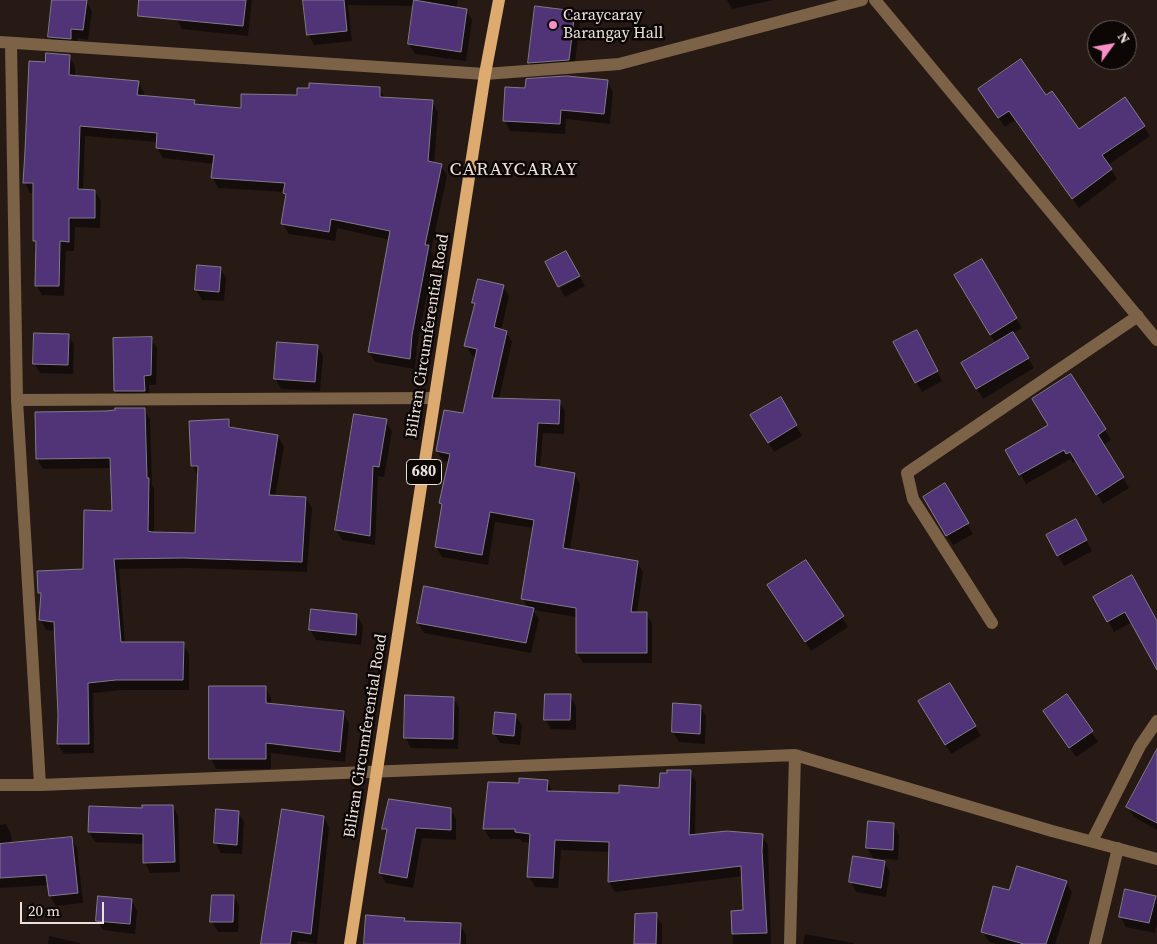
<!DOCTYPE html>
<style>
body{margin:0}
#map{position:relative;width:1157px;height:944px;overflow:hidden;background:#271a15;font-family:"Source Serif 4",serif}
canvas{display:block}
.north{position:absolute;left:1087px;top:20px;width:50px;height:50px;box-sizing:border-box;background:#0c0605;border:1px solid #655e5b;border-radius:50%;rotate:58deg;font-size:14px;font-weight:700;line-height:20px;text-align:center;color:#eae1dd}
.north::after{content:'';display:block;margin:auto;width:18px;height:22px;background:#f98fc9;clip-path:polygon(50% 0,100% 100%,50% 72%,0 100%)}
.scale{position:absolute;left:20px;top:902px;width:84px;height:22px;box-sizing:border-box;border:2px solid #eae1dd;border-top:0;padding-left:6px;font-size:15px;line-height:18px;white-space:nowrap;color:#eae1dd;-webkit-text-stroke:4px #0c0605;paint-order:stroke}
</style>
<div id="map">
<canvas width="1157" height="944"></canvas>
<div class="north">N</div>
<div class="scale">20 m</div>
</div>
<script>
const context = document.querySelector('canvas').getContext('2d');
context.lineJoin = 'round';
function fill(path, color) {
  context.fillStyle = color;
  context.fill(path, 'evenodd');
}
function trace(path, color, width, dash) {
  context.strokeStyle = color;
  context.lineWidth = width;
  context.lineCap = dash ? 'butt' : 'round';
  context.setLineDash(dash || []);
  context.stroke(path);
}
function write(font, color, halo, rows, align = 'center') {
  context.font = font + ' "Source Serif 4",serif';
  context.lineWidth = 5;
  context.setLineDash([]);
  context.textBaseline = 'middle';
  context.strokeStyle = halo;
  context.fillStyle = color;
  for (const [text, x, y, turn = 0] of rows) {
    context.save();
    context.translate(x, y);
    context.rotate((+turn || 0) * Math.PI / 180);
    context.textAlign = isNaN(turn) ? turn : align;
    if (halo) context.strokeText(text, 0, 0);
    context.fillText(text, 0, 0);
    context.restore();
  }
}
fill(new Path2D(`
 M 54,0 L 86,1 L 92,11 L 88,40 L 77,38 L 76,48 L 55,47 L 49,37 Z
 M 178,0 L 252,0 L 248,36 L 182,29 L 177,19 Z
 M 304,0 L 458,0 L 456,8 L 466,10 L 472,20 L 466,61 L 415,54 L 409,44 L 415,6 L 348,5 L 352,41 L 314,45 L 308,34 Z
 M 727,0 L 773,0 L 732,9 Z
 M 574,13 L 580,23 L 574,69 L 535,72 L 529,62 Z
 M 69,56 L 75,66 L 75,77 L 138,82 L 144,92 L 143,97 L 194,102 L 196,106 L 242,109 L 298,97 L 379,88 L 385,98 L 432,102 L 438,112 L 434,164 L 441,165 L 447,176 L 431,251 L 434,257 L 417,346 L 415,369 L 375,362 L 369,352 L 390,240 L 337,228 L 335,241 L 289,234 L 283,224 L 287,197 L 285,192 L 218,188 L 213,178 L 214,164 L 163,158 L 157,148 L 158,142 L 85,136 L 83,191 L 95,191 L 101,201 L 100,228 L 75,227 L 74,251 L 66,251 L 64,296 L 42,295 L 36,285 L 35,193 L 30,193 L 25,183 L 46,63 Z
 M 607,82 L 613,92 L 610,124 L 566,119 L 565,134 L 510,131 L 505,121 L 526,89 Z
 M 1046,97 L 1078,130 L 1144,126 L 1150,136 L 1108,165 L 1117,179 L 1079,208 L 1015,120 L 1005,127 L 986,100 Z
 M 982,260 L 1022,328 L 1012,334 L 1034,368 L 983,399 L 962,364 L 996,344 L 956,276 Z
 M 220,268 L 226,278 L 224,301 L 202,300 L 196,290 Z
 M 580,277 L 585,286 L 565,297 L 560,288 Z
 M 503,286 L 509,296 L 501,330 L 506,332 L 512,342 L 499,399 L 559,401 L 565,411 L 564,434 L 543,433 L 540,468 L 575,474 L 580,485 L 570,550 L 637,562 L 643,572 L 637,613 L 646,613 L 652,623 L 652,663 L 583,663 L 577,653 L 577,617 L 533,610 L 539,619 L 531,653 L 424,633 L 418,623 L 528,608 L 523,599 L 534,528 L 495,522 L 488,565 L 442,557 L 436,547 L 443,508 L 440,503 L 449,462 L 443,461 L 437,451 L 464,415 L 476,357 L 472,356 L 466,346 L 476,306 L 474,303 Z
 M 68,335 L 74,345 L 73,374 L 40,373 L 34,363 Z
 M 151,338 L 157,348 L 156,385 L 149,385 L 150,401 L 121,401 L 115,391 L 114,339 Z
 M 922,342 L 942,381 L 922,392 L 916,382 Z
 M 317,346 L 323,356 L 320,391 L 281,389 L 275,378 Z
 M 1071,376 L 1111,440 L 1103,445 L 1129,488 L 1103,504 L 1076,461 L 1073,463 L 1071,459 L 1026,484 L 1007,450 L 1050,426 Z
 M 780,399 L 802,436 L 774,452 L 752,415 Z
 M 144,409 L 150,419 L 152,485 L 154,489 L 154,533 L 196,534 L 198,476 L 192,465 L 228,421 L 233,429 L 278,436 L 284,447 L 275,497 L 306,498 L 312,508 L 307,572 L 189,568 L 119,569 L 125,643 L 183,644 L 189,654 L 189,690 L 122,690 L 93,693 L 94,753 L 64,754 L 58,744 L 60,715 L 56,631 L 46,630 L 40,620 L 42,597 L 39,593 L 84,570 L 114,512 L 112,468 L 43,469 L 37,459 L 106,412 Z
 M 386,421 L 392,431 L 384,477 L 378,476 L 375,545 L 342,540 L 336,530 Z
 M 945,485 L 973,534 L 953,545 L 924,497 Z
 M 1081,530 L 1092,551 L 1064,566 L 1047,535 Z
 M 806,561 L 848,627 L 811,651 L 774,595 Z
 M 1095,597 L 1157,623 L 1157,667 L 1132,622 L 1114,632 Z
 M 357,616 L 363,626 L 361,645 L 316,640 L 310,630 Z
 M 949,684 L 981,736 L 951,754 L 920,702 Z
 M 265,687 L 271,698 L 271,705 L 343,713 L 349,723 L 345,762 L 271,753 L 271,769 L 216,769 L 211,758 Z
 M 570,696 L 576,706 L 576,730 L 551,729 L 545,719 Z
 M 1067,696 L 1098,742 L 1076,757 L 1051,721 Z
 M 454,698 L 459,708 L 458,749 L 411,748 L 405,737 Z
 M 674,704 L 700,706 L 706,716 L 705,744 L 679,742 L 673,732 Z
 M 516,716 L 522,726 L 520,745 L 500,743 L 494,733 Z
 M 1157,769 L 1157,830 L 1134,817 L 1128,807 Z
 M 690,772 L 696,782 L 695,835 L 762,835 L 768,845 L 771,944 L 733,944 L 732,912 L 745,911 L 743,876 L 615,892 L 609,882 L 610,852 L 561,850 L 558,888 L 535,887 L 529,876 L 531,843 L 522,842 L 520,839 L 490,839 L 484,829 L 520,785 L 547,781 L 553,792 L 621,795 L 660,790 Z
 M 173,806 L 178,816 L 180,872 L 150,873 L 145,862 L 144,844 L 95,842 L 89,832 L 143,809 Z
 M 450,809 L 456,819 L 456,840 L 422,838 L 413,888 L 386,883 L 380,873 L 387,834 L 384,828 Z
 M 238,812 L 244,822 L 242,854 L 221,853 L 215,842 Z
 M 324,817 L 329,827 L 317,944 L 298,941 L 297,944 L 262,944 Z
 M 6,824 L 11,834 L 12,844 L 71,838 L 77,848 L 83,903 L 56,906 L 50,896 L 49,885 L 0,888 L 0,825 Z
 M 893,824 L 899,835 L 898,860 L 873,858 L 867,848 Z
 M 884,862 L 890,872 L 886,897 L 856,892 L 851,882 Z
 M 1066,882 L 1072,892 L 1055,944 L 997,944 L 989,942 L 983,932 Z
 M 234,896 L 239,906 L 238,932 L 218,932 L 212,922 Z
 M 1155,897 L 1157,901 L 1157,923 L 1155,933 L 1126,927 L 1120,916 Z
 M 132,901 L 137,911 L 135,934 L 103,930 L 97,920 Z
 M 656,915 L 662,925 L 662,944 L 635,944 Z
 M 404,919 L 406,922 L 460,924 L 466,935 L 466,944 L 366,944 Z
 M 805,934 L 854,943 L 854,944 L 803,944 Z
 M 49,936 L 80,943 L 80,944 L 48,944 Z`), '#0007');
const building = new Path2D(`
 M 52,0 L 87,0 L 83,30 L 71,29 L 71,39 L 48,37 Z
 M 139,0 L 246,0 L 243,26 L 138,16 Z
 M 303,0 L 344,0 L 347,31 L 307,35 Z
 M 414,0 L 467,9 L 461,52 L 408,44 Z
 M 535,6 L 575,11 L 569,60 L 528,63 Z
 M 46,53 L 70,55 L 69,75 L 139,81 L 137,95 L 195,100 L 194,104 L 241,108 L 241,94 L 297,95 L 297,88 L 309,88 L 309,83 L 380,87 L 380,97 L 433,100 L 428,161 L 442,164 L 425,245 L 429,245 L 412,335 L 410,359 L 368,352 L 390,231 L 331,219 L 329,232 L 281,224 L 286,194 L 283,193 L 285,183 L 211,178 L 214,155 L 156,148 L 157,133 L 80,126 L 78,189 L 95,190 L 95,218 L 69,218 L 69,242 L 60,241 L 59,286 L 35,286 L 36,241 L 33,241 L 33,183 L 23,183 L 25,151 L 29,61 L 45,62 Z
 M 1021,59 L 1046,95 L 1052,91 L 1079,129 L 1125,97 L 1145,126 L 1102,155 L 1112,169 L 1072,199 L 1009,111 L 998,118 L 978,89 Z
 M 567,76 L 608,80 L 604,114 L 561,110 L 560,124 L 503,121 L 505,87 L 525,88 L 526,79 Z
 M 566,251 L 580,276 L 558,287 L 545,262 Z
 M 982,259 L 1017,318 L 990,335 L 954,275 Z
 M 197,265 L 221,267 L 219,292 L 195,290 Z
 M 478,279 L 504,285 L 494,327 L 507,331 L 492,398 L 560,400 L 559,424 L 538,423 L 535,466 L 575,473 L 563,548 L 638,561 L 631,612 L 647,612 L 647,653 L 576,653 L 576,608 L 521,599 L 534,520 L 490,512 L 482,555 L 435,547 L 442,504 L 439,503 L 450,454 L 436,451 L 444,410 L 463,413 L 477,349 L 464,346 L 475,303 L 472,303 Z
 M 917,330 L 938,371 L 915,383 L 893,342 Z
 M 1013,332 L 1029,358 L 976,389 L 961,363 Z
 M 34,333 L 69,334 L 68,365 L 33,364 Z
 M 152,337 L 151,375 L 144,376 L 145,391 L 114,391 L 113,338 Z
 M 277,342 L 318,345 L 315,382 L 274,379 Z
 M 1071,374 L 1106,429 L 1098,435 L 1124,477 L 1096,495 L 1070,452 L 1066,454 L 1064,450 L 1019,475 L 1005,450 L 1048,425 L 1032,399 Z
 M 781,397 L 797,425 L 768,443 L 750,415 Z
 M 115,408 L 145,408 L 147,478 L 149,478 L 148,531 L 152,532 L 195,533 L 198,466 L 191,466 L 189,421 L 229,419 L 229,427 L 278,435 L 269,495 L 306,497 L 302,562 L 183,558 L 114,559 L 121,642 L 184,642 L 183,680 L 116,680 L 88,683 L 89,744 L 57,744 L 58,715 L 54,622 L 39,620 L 41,593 L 38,593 L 37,571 L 83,569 L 84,510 L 112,511 L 110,458 L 36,459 L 35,412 L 106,411 L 115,410 Z
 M 354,414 L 387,419 L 379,467 L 373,466 L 370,536 L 335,530 Z
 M 945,483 L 969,523 L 946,536 L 923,497 Z
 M 1076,519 L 1087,540 L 1057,556 L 1046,535 Z
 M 806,560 L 844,616 L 805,642 L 767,585 Z
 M 1132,575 L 1157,621 L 1157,670 L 1125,612 L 1107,622 L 1093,597 Z
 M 424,586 L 534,608 L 526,643 L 417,623 Z
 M 311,609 L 357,614 L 356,635 L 309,630 Z
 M 950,683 L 976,726 L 945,745 L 918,701 Z
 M 209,686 L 266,686 L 266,703 L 344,711 L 340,752 L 266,743 L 266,759 L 209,759 Z
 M 545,694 L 571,694 L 570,720 L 544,720 Z
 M 1067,694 L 1093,731 L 1069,748 L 1043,711 Z
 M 405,695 L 454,697 L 453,739 L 404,738 Z
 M 673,703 L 701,705 L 700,734 L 672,732 Z
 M 495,712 L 516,714 L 514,736 L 493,734 Z
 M 1157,749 L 1157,823 L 1126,807 Z
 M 667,770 L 691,770 L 689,835 L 727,831 L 763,834 L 762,851 L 767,933 L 732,934 L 731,911 L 743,910 L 741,866 L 608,882 L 609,842 L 555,840 L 553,878 L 527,877 L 530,834 L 515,832 L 515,829 L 483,829 L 488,782 L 519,783 L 519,778 L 548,780 L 547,791 L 619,793 L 619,785 L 659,788 L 660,773 L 667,773 Z
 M 389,799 L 451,808 L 451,830 L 416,828 L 407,878 L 379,873 L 387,829 L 382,829 Z
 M 142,805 L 173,805 L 175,862 L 143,863 L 143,834 L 88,832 L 89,806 L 142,808 Z
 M 216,809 L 239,811 L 237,845 L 214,843 Z
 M 282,809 L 324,816 L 311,934 L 292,931 L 290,944 L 261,944 Z
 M 868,821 L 894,823 L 893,850 L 866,848 Z
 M 72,837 L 78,893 L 49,896 L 46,875 L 0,878 L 0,844 Z
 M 853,856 L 885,861 L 881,888 L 849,882 Z
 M 1017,866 L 1067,881 L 1046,944 L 1024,944 L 981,932 L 993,886 L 1009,890 Z
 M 1125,889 L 1156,896 L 1149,923 L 1119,917 Z
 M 212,895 L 234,895 L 233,922 L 210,922 Z
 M 98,896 L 132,899 L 130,924 L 96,921 Z
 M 657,913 L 656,944 L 634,944 L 635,914 Z
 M 366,915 L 405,918 L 404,921 L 461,923 L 460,944 L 364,944 Z`);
fill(building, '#513378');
trace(building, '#807b8a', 1);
trace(new Path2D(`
 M 875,0 L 1157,340
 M 0,42 L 485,74 L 619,64 L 862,0
 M 11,43 L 17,400 L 40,785 L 795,755 L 1052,831 L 1157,859
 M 17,400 L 435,398
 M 992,623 L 913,499 L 907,473 L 1138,316
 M 0,785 L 40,785
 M 1092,841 L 1140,746 L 1157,721
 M 790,944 L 795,755
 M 1095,944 L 1118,848`), '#7c6348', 12);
trace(new Path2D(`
 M 350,944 L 485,74 L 499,0`), '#ddaa6f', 12);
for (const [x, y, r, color] of [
 [553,25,5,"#f98fc9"]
]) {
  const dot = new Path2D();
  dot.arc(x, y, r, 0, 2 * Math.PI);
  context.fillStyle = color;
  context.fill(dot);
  trace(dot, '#0c0605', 2);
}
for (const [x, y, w] of [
 [424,472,35]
]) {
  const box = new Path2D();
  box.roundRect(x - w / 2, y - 12.5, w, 25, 4);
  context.fillStyle = '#0c0605';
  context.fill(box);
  trace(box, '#eae1dd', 1);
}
write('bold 15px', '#eae1dd', null, [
 ["680",424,472]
]);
write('16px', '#eae1dd', '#0c0605', [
 ["Caraycaray",563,16],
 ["Barangay Hall",563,34]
], 'left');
write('16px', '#eae1dd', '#0c0605', [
 ["Biliran Circumferential Road",428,336,-81],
 ["Biliran Circumferential Road",366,736,-81]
]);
context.letterSpacing = '1px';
write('19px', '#eae1dd', '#0c0605', [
 ["CARAYCARAY",514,170]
]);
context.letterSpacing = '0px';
</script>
